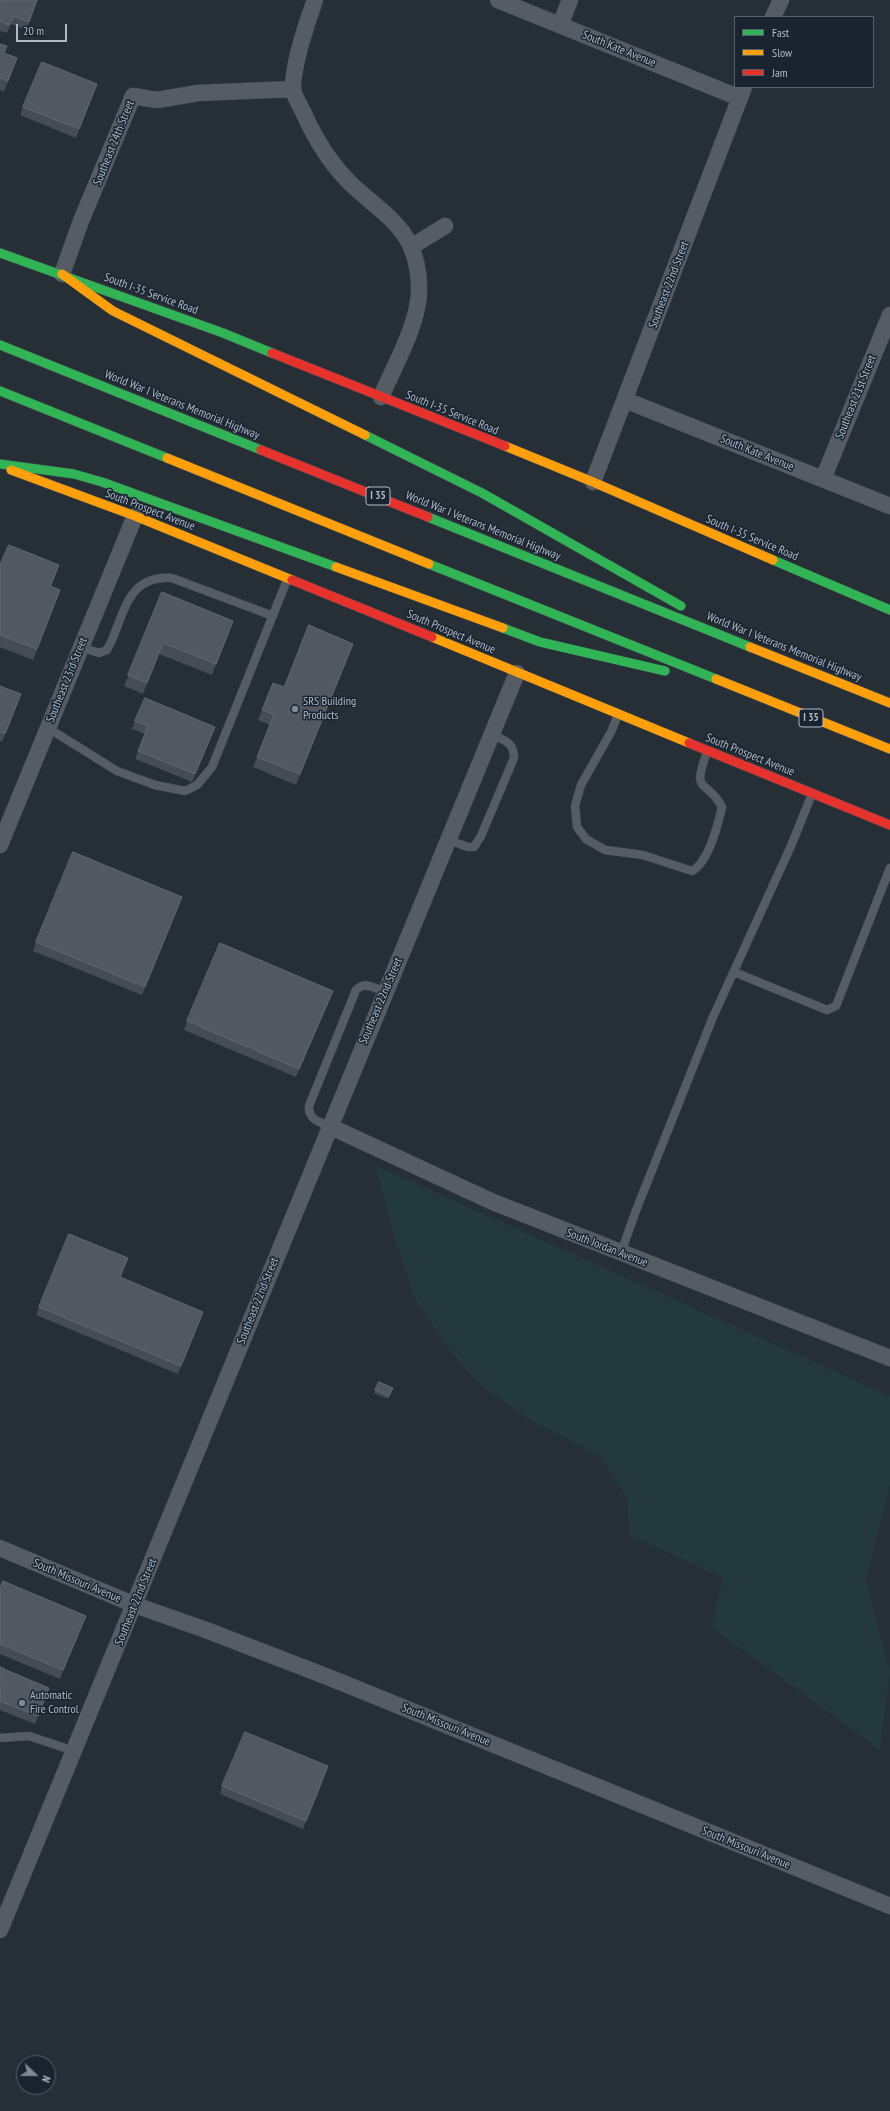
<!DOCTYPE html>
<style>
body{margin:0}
#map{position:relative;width:890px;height:2111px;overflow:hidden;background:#262e36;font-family:"PT Sans Narrow",sans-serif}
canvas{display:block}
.legend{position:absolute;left:734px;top:16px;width:140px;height:72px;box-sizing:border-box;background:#192430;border:1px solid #55606d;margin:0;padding:5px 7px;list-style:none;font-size:12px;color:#afbac8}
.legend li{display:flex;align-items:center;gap:8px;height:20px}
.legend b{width:20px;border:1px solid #55606d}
.north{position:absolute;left:16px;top:2055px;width:40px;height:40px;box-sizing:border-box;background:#192430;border:1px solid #55606d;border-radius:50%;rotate:112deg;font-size:11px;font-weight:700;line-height:16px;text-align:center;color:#afbac8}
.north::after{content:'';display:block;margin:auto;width:14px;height:18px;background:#7f8995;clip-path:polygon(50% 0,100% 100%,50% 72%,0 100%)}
.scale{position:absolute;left:16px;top:24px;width:51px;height:18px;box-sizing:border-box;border:2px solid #afbac8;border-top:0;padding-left:5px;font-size:12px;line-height:14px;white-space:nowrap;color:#afbac8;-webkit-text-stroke:3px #192430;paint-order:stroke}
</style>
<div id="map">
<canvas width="890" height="2111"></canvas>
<ul class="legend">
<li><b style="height:5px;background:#30b455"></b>Fast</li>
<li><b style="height:5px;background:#ff9f0a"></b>Slow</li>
<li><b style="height:5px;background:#e5322d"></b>Jam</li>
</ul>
<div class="north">N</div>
<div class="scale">20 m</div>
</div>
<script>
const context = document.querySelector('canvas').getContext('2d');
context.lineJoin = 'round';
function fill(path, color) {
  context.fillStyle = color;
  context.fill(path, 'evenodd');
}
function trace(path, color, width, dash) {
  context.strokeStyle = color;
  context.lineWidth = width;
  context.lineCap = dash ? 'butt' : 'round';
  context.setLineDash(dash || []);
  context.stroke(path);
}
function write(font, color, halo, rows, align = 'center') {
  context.font = font + ' "PT Sans Narrow",sans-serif';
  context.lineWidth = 3;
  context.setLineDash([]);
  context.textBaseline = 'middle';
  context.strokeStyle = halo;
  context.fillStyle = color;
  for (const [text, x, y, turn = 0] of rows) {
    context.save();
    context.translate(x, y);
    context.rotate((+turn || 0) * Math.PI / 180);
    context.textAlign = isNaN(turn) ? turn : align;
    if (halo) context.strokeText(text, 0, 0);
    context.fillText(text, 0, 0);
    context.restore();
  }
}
fill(new Path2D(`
 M 375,1165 L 890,1396 L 890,1485 L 866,1579 L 890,1672 L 880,1750 L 711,1627 L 723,1578 L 629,1535 L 627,1499 L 600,1456 L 533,1422 L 484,1388 L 448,1349 L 415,1298 L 394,1238 Z`), '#23393c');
const lane = new Path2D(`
 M 80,647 L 99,653 L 107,650 C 125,618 124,575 172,578 L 273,616
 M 618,715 L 611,732 L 581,785 L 575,806 L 577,827 L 586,839 L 605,850 L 643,855 L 692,871 C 708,863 718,825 722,807 C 706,777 691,796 707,752
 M 48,728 L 117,771 L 155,785 L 185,791 L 197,785 L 212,767 L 287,580
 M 448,840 L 468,847 L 474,847 L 481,836 L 514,758 C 514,742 504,740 492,735
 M 734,972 L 827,1010 L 836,1006 L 890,868
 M 329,1126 C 319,1122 308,1119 309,1106 L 356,990 C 365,981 375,988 385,992
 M 621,1253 L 635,1213 L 713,1017 L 791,846 L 812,794
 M 0,1738 L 29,1736 L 74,1751`);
const street = new Path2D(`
 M 315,0 C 307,22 293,65 293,88 C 293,96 302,108 305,116 C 316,140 331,164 350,183 C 387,218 419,230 419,290 C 419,324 394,366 381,397
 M 498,0 L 740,98
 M 773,17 L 781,0
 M 560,25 L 570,0
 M 411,247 L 445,226
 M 62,274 L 81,221 L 133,96 L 157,100 L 198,93 L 293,89
 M 625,400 L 890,506
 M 823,479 L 890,315
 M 593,482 L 744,87
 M 0,845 L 135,516
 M 329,1126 L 493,1202 L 890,1358
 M 0,1548 L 135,1605 L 206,1630 L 333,1679 L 890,1906
 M 0,1930 C 174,1512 343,1091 517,673`);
const fast = new Path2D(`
 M 0,253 L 223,333 L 272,353
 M 0,345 L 261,450
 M 0,391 L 167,458
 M 365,435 L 482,493 L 681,606
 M 0,464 L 74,474 L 102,482 L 336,567
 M 428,517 L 750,647
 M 773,560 L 890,610
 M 429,564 L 716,679
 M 503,628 L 540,642 L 665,671`);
const slow = new Path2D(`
 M 62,274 L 113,311 L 365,435
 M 505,446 L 593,482 L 773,560
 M 167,458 L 429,564
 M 11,470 L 135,516 L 292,580
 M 336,567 L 503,628
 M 432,637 L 689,743
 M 750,647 L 890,703
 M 716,679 L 890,749`);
const jam = new Path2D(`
 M 272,353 L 505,446
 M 261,450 L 428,517
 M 292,580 L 432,637
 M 689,743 L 890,825`);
trace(lane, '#444b52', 9);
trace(street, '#444b52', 17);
trace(fast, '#444b52', 10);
trace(slow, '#444b52', 10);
trace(jam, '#444b52', 10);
trace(lane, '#565c64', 8);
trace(street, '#565c64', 16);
trace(fast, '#30b455', 9);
trace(slow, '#ff9f0a', 9);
trace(jam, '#e5322d', 9);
fill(new Path2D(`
 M 0,0 L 38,0 L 26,30 L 11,24 L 7,33 L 0,31 Z
 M 0,44 L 4,53 L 17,58 L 4,92 L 0,90 Z
 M 97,84 L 76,138 L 20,115 L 23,107 Z
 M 0,565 L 59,565 L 51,587 L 56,601 L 33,660 L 0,647 Z
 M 162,592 L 233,621 L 212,675 L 159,654 L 143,694 L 124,686 Z
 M 349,654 L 296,785 L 253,767 L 270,725 L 258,720 L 262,710 L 284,687 Z
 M 0,686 L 21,694 L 2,742 L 0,741 Z
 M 135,721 L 212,735 L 192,782 L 135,759 L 145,734 L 132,729 Z
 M 182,897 L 142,995 L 33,951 L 36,942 Z
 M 333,991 L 296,1077 L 184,1030 L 187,1021 Z
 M 128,1258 L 120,1277 L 200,1320 L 178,1374 L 36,1315 L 39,1307 Z
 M 379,1382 L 393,1388 L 388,1399 L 374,1393 Z
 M 0,1588 L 86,1616 L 60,1679 L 0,1654 Z
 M 0,1685 L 46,1696 L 35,1724 L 0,1710 Z
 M 325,1775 L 303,1829 L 220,1794 L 222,1786 Z`), '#464c55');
fill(new Path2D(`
 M 233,621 L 229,632 L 212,675 L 216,664 Z
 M 163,643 L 159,654 L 143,694 L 147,683 Z
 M 353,644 L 349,654 L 296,785 L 300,774 Z
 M 215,727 L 212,735 L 192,782 L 195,774 Z
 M 182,897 L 179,905 L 142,995 L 145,987 Z
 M 333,991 L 330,999 L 296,1077 L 299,1069 Z
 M 203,1312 L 200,1320 L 178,1374 L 181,1366 Z
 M 86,1616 L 83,1624 L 60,1679 L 63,1670 Z
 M 328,1766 L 325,1775 L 303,1829 L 306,1821 Z`), '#343b43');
const building = new Path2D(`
 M 0,0 L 37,0 L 29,22 L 14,16 L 9,25 L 0,21 Z
 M 0,44 L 7,46 L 4,53 L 17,58 L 8,81 L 0,78 Z
 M 42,62 L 97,84 L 79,129 L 23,107 Z
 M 9,545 L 59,565 L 50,586 L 60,590 L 37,649 L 0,635 L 0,565 Z
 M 162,592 L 233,621 L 216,664 L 163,643 L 147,683 L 128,675 Z
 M 309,625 L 353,644 L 300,774 L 257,757 L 274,714 L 262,710 L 273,683 L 284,687 Z
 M 0,686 L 21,694 L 5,734 L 0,731 Z
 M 145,698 L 215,727 L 195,774 L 138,751 L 148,726 L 135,721 Z
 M 73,852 L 182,897 L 145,987 L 36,942 Z
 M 220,943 L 333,991 L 299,1069 L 187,1021 Z
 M 69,1234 L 128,1258 L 120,1277 L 203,1312 L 181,1366 L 39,1307 Z
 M 379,1382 L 393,1388 L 389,1396 L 375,1390 Z
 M 3,1581 L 86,1616 L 63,1670 L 0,1644 L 0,1588 Z
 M 0,1667 L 5,1669 L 0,1681 Z
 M 6,1670 L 49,1688 L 38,1716 L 0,1701 L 0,1685 Z
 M 245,1732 L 328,1766 L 306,1821 L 222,1786 Z`);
fill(building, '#515861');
trace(building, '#606771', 1);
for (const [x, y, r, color] of [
 [295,709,4,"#7f8995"],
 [22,1703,4,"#7f8995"]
]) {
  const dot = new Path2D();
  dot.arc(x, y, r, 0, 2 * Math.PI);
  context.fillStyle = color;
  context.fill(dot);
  trace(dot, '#192430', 1.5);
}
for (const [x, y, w] of [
 [378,496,24],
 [811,718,24]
]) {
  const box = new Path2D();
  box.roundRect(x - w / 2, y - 9, w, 18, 3);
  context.fillStyle = '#192430';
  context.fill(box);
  trace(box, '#afbac8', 1);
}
write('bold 11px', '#afbac8', null, [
 ["I 35",378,496],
 ["I 35",811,718]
]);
write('12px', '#afbac8', '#192430', [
 ["South Kate Avenue",619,49,22],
 ["Southeast 24th Street",114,143,-68],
 ["Southeast 22nd Street",669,285,-69],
 ["South I-35 Service Road",151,294,20],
 ["Southeast 21st Street",856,397,-68],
 ["World War I Veterans Memorial Highway",182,405,22],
 ["South I-35 Service Road",452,413,22],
 ["South Kate Avenue",757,453,22],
 ["South Prospect Avenue",150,510,21],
 ["World War I Veterans Memorial Highway",483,526,22],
 ["South I-35 Service Road",752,538,23],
 ["South Prospect Avenue",451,632,23],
 ["World War I Veterans Memorial Highway",784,647,22],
 ["Southeast 23rd Street",67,680,-68],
 ["South Prospect Avenue",750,755,22],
 ["Southeast 22nd Street",381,1001,-67],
 ["South Jordan Avenue",607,1248,21],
 ["Southeast 22nd Street",258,1301,-68],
 ["South Missouri Avenue",77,1581,23],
 ["Southeast 22nd Street",136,1602,-68],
 ["South Missouri Avenue",446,1725,22],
 ["South Missouri Avenue",746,1848,22]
]);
write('12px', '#afbac8', '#192430', [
 ["SRS Building",303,702],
 ["Products",303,716],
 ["Automatic",30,1696],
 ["Fire Control",30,1710]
], 'left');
</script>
